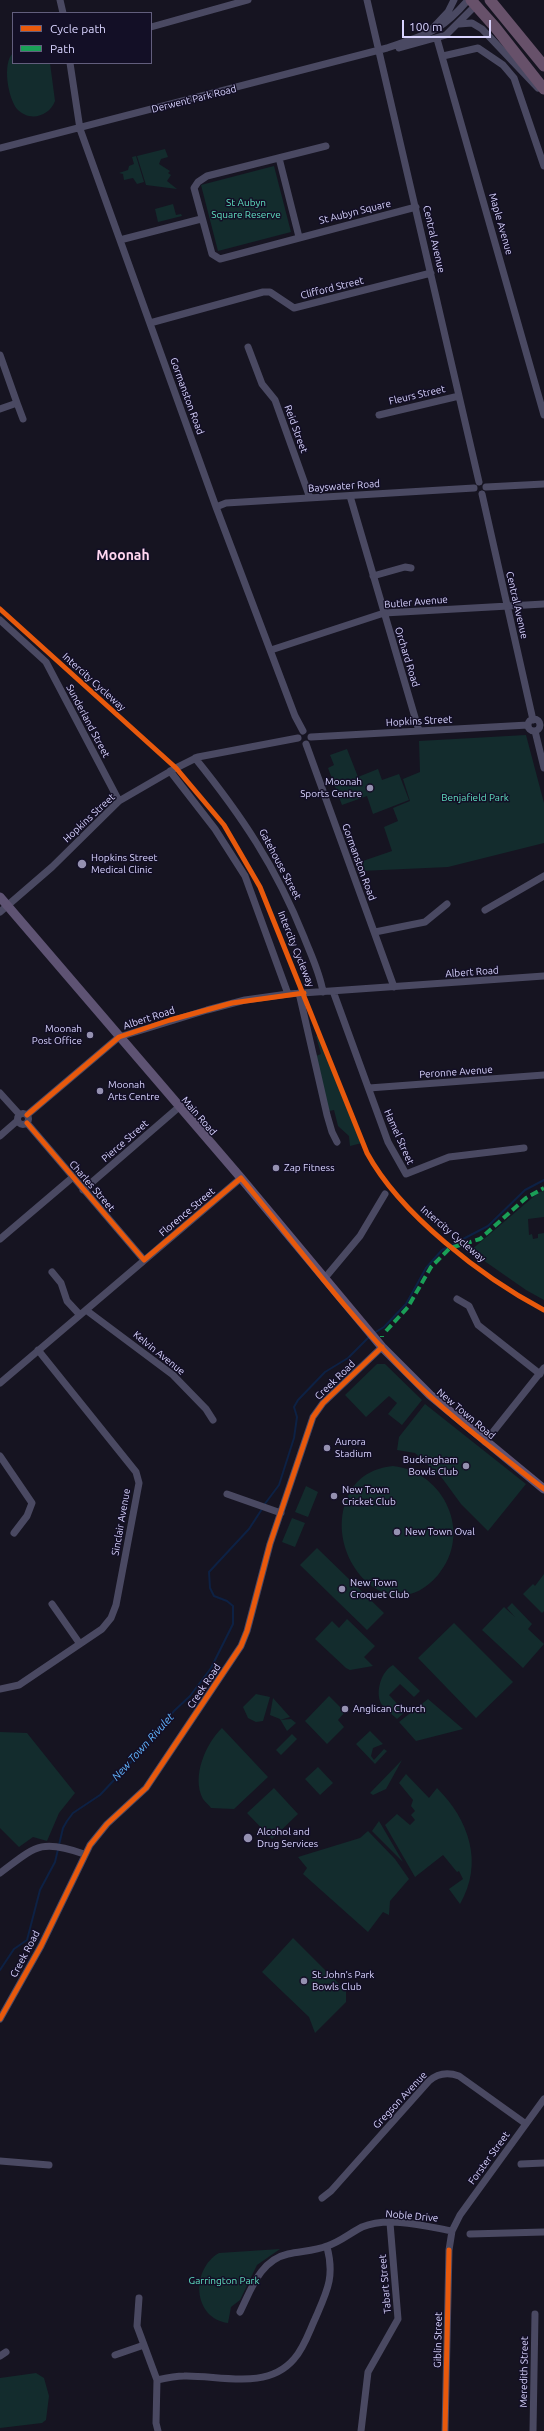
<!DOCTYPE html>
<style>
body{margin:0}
#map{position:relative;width:544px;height:2431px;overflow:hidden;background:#161421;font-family:Ubuntu,sans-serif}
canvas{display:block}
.legend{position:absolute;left:12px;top:12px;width:140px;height:52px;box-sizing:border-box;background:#130f26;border:1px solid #625e7d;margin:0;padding:5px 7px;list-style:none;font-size:12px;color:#d9d4ff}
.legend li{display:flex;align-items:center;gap:8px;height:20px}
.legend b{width:20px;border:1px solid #625e7d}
.scale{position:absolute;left:402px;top:20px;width:89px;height:18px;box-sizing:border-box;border:2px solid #d9d4ff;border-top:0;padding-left:5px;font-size:12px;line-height:14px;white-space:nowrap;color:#d9d4ff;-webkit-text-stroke:3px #130f26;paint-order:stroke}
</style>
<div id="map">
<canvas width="544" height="2431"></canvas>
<ul class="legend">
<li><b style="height:5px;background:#e8590c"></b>Cycle path</li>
<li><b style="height:5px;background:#1a9f57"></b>Path</li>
</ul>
<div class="scale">100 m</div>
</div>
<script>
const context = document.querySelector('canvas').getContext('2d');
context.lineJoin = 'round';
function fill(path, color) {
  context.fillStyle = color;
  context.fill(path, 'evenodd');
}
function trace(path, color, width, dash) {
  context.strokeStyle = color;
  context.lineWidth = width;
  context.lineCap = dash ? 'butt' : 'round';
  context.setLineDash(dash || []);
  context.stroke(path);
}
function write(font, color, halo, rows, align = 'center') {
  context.font = font + ' Ubuntu,sans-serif';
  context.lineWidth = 3;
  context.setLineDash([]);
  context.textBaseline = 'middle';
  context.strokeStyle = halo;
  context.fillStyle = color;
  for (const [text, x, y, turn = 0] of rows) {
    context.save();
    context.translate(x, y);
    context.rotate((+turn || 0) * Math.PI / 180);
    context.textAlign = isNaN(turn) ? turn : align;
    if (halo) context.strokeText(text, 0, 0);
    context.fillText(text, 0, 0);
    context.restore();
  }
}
fill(new Path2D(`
 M 13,53 L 13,63 L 50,63 L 55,101 C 49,117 29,122 17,109 C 8,98 2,63 13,53 Z
 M 165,149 L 168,157 L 161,159 L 159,164 L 170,171 L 168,173 L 171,175 L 167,181 L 177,189 L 146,185 L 137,156 Z
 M 136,156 L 140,169 L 135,170 L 140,169 L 144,182 L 137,184 L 133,178 L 124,180 L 123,174 L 119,173 L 128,170 L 129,166 L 134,164 L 132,157 Z
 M 274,166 L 291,232 L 218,251 L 201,185 Z
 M 173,204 L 176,215 L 181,214 L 182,216 L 158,222 L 155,209 Z
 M 526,735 L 544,803 L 544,843 L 448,867 L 360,871 L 357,863 L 392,851 L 384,827 L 398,821 L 393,808 L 410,801 L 403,779 L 420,772 L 419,741 Z
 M 347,749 L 358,777 L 378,769 L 382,780 L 399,774 L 409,800 L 373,814 L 367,796 L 342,805 L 328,768 L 334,765 L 330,755 Z
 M 319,1035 L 362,1143 L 350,1146 L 349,1136 L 338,1126 L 334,1110 L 329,1111 L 316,1056 L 321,1054 L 316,1036 Z
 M 544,1191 L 544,1217 L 528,1219 L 529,1235 L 532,1234 L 533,1239 L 538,1238 L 538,1234 L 544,1233 L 544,1300 L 526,1290 L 470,1251 L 539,1192 Z
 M 377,1364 L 385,1364 L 422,1400 L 402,1425 L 388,1414 L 397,1403 L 389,1396 L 366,1417 L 345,1395 Z
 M 425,1404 L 526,1484 L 488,1531 L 461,1504 L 442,1478 L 415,1453 L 397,1450 L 399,1437 Z
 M 393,1466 C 445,1472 473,1534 438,1575 C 388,1634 319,1553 349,1494 C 358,1476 374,1468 393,1466 Z
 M 306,1486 L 318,1492 L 308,1517 L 295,1512 Z
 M 292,1518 L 305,1523 L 295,1547 L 282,1542 Z
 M 317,1548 L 384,1613 L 367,1630 L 300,1565 Z
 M 544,1574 L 544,1611 L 542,1613 L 523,1594 L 533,1584 L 535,1586 Z
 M 512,1603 L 532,1624 L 528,1629 L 544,1644 L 523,1668 L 482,1630 L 504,1607 L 515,1617 L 507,1608 Z
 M 347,1619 L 375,1646 L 364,1657 L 373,1666 L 350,1670 L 346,1668 L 315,1639 L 332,1621 L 339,1628 Z
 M 454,1623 L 513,1682 L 476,1718 L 418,1658 Z
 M 393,1665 L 420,1691 L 414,1697 L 400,1684 L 389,1695 L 405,1712 L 397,1719 C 392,1714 382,1708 380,1701 C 376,1689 382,1671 393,1665 Z
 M 256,1694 L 270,1697 L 263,1721 L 256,1722 L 248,1718 L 243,1707 Z
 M 329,1696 L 345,1712 L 338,1720 L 344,1727 L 327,1744 L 305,1721 Z
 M 273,1698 L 290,1717 L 280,1720 L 291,1719 L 296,1723 L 287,1731 L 280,1719 L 270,1715 Z
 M 428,1699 L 463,1729 L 416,1741 L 399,1722 Z
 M 222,1728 L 268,1777 L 234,1809 L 211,1808 C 209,1805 205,1802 203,1799 C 191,1777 206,1743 222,1728 Z
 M 370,1731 L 383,1744 L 373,1748 L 371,1756 L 374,1760 L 384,1749 L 387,1751 L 375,1764 L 356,1744 Z
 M 0,1732 L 27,1733 L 75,1793 L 59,1813 L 47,1841 L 33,1837 L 19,1847 L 0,1828 Z
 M 292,1734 L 297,1739 L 281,1755 L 276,1750 Z
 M 402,1760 L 386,1789 L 373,1795 L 370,1793 Z
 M 318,1767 L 333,1783 L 320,1795 L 305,1779 Z
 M 406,1774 L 429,1798 L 437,1788 C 469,1820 484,1863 460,1904 L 449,1889 L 463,1879 L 459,1871 L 457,1872 L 443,1855 L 415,1877 L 385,1825 L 397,1814 L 410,1825 L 415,1820 L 411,1815 L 415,1811 L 411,1806 L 413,1800 L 399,1783 Z
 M 274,1788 L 298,1814 L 272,1839 L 247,1813 Z
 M 379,1821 L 403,1862 L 372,1831 Z
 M 368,1831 L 395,1859 L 409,1879 L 390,1901 L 389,1915 L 383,1912 L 368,1932 L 303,1874 L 307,1868 L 298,1857 L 360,1838 Z
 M 293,1938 L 346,1991 L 346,2002 L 315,2033 L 309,2017 L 262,1972 Z
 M 280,2249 L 257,2265 L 240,2300 L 231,2307 L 228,2323 C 192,2318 191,2269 219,2253 Z
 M 36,2373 L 44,2378 L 49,2396 L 46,2420 L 42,2423 L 0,2428 L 0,2378 Z`), '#132c2d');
trace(new Path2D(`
 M 374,1333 L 384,1327 L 406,1304 L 426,1268 L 442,1250 L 488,1226 L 525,1190 L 544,1180
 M 264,1505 L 279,1485 L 294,1438 L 297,1417 L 294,1407 L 298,1400 L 325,1372 L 348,1358 L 369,1337
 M 0,1970 L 14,1949 L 27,1940 L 40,1890 L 55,1862 L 63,1828 L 67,1821 L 73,1813 L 100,1795 L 146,1746 L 174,1711 L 190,1696 L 211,1668 L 233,1624 L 233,1606 L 227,1601 L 214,1596 L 210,1588 L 209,1572 L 249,1529 L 262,1509`), '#0d2144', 2);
trace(new Path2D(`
 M 60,0 L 63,13
 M 367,0 L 479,482
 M 459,24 L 472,23 L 482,29 L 538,88
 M 151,27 L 248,0
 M 432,29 L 448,12 L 454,0
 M 437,39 L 544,415
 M 399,48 L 446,35 L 476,5
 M 443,56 L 478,48 L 503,65 L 514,78 L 544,166
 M 70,63 L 80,129 L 216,507 L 295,716 L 303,731
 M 326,146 L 207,176 L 198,182 L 194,188 L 212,254 L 220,259 L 416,207
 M 0,148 L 387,48 C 426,34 439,34 468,0
 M 279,158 L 299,237
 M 120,240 L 201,219
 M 150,323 L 263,292 L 270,292 L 294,308 L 431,273
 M 248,347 L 262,384 L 275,400 L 310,498
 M 0,355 L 17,403 L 0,409
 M 17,403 L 23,419
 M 379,415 L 459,396
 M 486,487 L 544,484
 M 482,494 L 533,720
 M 350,496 L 419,731
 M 216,507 L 226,503 L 474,488
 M 373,576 L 405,567 L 411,568
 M 0,620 L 46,662 L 119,801
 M 271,650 L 384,613 L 544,604
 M528 725a6 6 0 1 1 12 0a6 6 0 1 1-12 0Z
 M 535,731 L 544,768
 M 311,737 L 528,725
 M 306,744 L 394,987
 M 195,758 C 242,816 276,867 304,937 C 311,955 320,973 323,992
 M 170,771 L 215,829 L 245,876 L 288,994
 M 485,910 L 544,876
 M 0,912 L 52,867 L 119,801 L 176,768 L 198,757 L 298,738
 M 375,932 L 425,922 L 447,904
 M 333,991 L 388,1142 L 406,1174 L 449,1157 L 524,1148
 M 299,993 L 327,1115 L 332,1132 L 337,1142
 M 369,1088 L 544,1075
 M 0,1093 L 19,1114
 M17.5 1119a5.5 5.5 0 1 1 11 0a5.5 5.5 0 1 1-11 0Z
 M 27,1115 L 119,1037 L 207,1010 L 245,1000 L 288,994 L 544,976
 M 27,1123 L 144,1260
 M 0,1136 L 17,1121
 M 83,1190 L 179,1107
 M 0,1239 L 73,1177
 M 52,1272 L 61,1283 L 67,1301 L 80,1315
 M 324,1279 L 360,1236 L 385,1194
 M 457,1299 L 469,1306 L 478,1325 L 540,1374
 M 86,1310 L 173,1375 L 206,1409 L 213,1420
 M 0,1383 L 241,1178
 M 485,1442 L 544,1368
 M 0,1456 L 32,1503 L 27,1516 L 14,1533
 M 227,1494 L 281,1513
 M 52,1604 L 80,1644
 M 0,1689 L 19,1685 L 102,1629 L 111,1618 L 116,1605 L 139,1483 L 136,1472 L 38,1350
 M 0,1873 C 35,1847 40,1838 84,1854
 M 0,2019 L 41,1946 L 90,1845 L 107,1824 L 146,1788 L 241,1646 L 247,1631 L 270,1544 L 313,1417 L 323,1403 L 382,1347
 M 0,2161 L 49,2165
 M 521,2164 L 544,2163
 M 322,2198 L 331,2191 L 429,2081 C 438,2073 448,2072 459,2076 L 526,2124
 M 470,2234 L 544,2232
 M 139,2298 L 137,2326 L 157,2380 L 156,2423 L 158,2431
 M 240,2312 C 251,2290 260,2260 288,2254 C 301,2251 315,2251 327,2246 C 340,2242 350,2233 362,2227 C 389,2216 425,2226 452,2231
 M 115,2355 L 144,2345
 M 0,2356 L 6,2352
 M 157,2380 C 166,2378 175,2376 184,2376 C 219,2375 267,2391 294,2359 C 304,2348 309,2332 315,2319 C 327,2291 335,2277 327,2247
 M 361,2431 L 368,2372 L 398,2319 L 390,2223
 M 445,2431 L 449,2250 L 452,2231 L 460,2215 L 544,2099
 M 533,2431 L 535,2314`), '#4a4962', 7);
trace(new Path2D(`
 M 0,897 L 241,1178 L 382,1347 L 430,1395 L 544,1489`), '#5e5373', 9);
trace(new Path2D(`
 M 471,0 L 495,27 L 544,89
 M 490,0 L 544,66`), '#67516a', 11);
trace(new Path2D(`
 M 386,1331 L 408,1307 L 431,1267 L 450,1248 L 480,1239 L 526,1198 L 544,1188
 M 382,1337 L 382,1336`), '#1a9f57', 4, [8, 4]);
trace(new Path2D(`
 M 0,609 L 176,768 L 224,825 L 260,887 L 367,1153 C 400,1214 483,1278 544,1310
 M 27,1115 L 119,1037 L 170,1020 L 232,1003 L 304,993
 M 27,1123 L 144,1260 L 241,1178 C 295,1243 346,1312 405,1372 C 447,1415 497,1452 544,1489
 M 0,2019 L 41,1946 L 90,1845 L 107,1824 L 146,1788 L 241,1646 L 247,1631 L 270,1544 L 313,1417 L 323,1403 L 382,1347
 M 445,2431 L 449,2250`), '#e8590c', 5);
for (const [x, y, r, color] of [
 [370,788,4,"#9591b1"],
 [82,864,5,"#9591b1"],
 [90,1035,4,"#9591b1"],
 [100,1091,4,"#9591b1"],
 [276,1168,4,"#9591b1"],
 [327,1448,4,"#9591b1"],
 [466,1466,4,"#9591b1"],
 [334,1496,4,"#9591b1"],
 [397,1532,4,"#9591b1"],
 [342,1589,4,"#9591b1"],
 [345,1709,4,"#9591b1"],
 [248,1838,5,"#9591b1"],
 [304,1981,4,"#9591b1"]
]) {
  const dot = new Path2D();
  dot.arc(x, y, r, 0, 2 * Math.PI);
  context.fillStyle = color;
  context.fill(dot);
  trace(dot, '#130f26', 1.5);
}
write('10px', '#d9d4ff', '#130f26', [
 ["Derwent Park Road",194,99,-14],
 ["St Aubyn Square",355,212,-14],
 ["Maple Avenue",501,224,74],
 ["Central Avenue",434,239,77],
 ["Clifford Street",332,288,-14],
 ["Fleurs Street",417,395,-13],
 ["Gormanston Road",187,396,70],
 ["Reid Street",296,429,70],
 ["Bayswater Road",344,486,-4],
 ["Butler Avenue",416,602,-5],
 ["Central Avenue",517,605,77],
 ["Orchard Road",407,657,73],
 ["Intercity Cycleway",94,682,42],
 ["Sunderland Street",88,721,62],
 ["Hopkins Street",419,721,-3],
 ["Hopkins Street",89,818,-43],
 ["Gormanston Road",359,862,70],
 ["Gatehouse Street",280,864,62],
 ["Intercity Cycleway",296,949,68],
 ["Albert Road",472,972,-4],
 ["Albert Road",149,1018,-18],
 ["Peronne Avenue",456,1072,-4],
 ["Main Road",199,1116,49],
 ["Hamel Street",399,1137,66],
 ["Pierce Street",125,1141,-41],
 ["Charles Street",92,1186,49],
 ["Florence Street",187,1212,-40],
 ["Intercity Cycleway",453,1234,40],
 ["Kelvin Avenue",159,1353,39],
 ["Creek Road",335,1380,-44],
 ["New Town Road",466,1414,40],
 ["Sinclair Avenue",121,1522,-80],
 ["Creek Road",204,1686,-56],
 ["Creek Road",25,1954,-62],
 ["Gregson Avenue",400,2100,-47],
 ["Forster Street",489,2158,-54],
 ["Noble Drive",412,2216,5],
 ["Tabart Street",385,2284,-95],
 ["Giblin Street",438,2340,-89],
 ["Meredith Street",524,2372,-89]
]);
write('10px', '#5fe0c0', '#130f26', [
 ["St Aubyn",246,203],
 ["Square Reserve",246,215],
 ["Benjafield Park",475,798],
 ["Garrington Park",224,2281]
]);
write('10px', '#d9d4ff', '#130f26', [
 ["Moonah",362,782,"right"],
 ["Sports Centre",362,794,"right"],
 ["Hopkins Street",91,858],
 ["Medical Clinic",91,870],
 ["Moonah",82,1029,"right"],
 ["Post Office",82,1041,"right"],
 ["Moonah",108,1085],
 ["Arts Centre",108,1097],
 ["Zap Fitness",284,1168],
 ["Aurora",335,1442],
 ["Stadium",335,1454],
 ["Buckingham",458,1460,"right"],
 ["Bowls Club",458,1472,"right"],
 ["New Town",342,1490],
 ["Cricket Club",342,1502],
 ["New Town Oval",405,1532],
 ["New Town",350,1583],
 ["Croquet Club",350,1595],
 ["Anglican Church",353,1709],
 ["Alcohol and",257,1832],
 ["Drug Services",257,1844],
 ["St John's Park",312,1975],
 ["Bowls Club",312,1987]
], 'left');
write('italic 11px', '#62b6ff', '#130f26', [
 ["New Town Rivulet",143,1747,-48]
]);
write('bold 14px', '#ffd6f0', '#130f26', [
 ["Moonah",123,555]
]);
</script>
